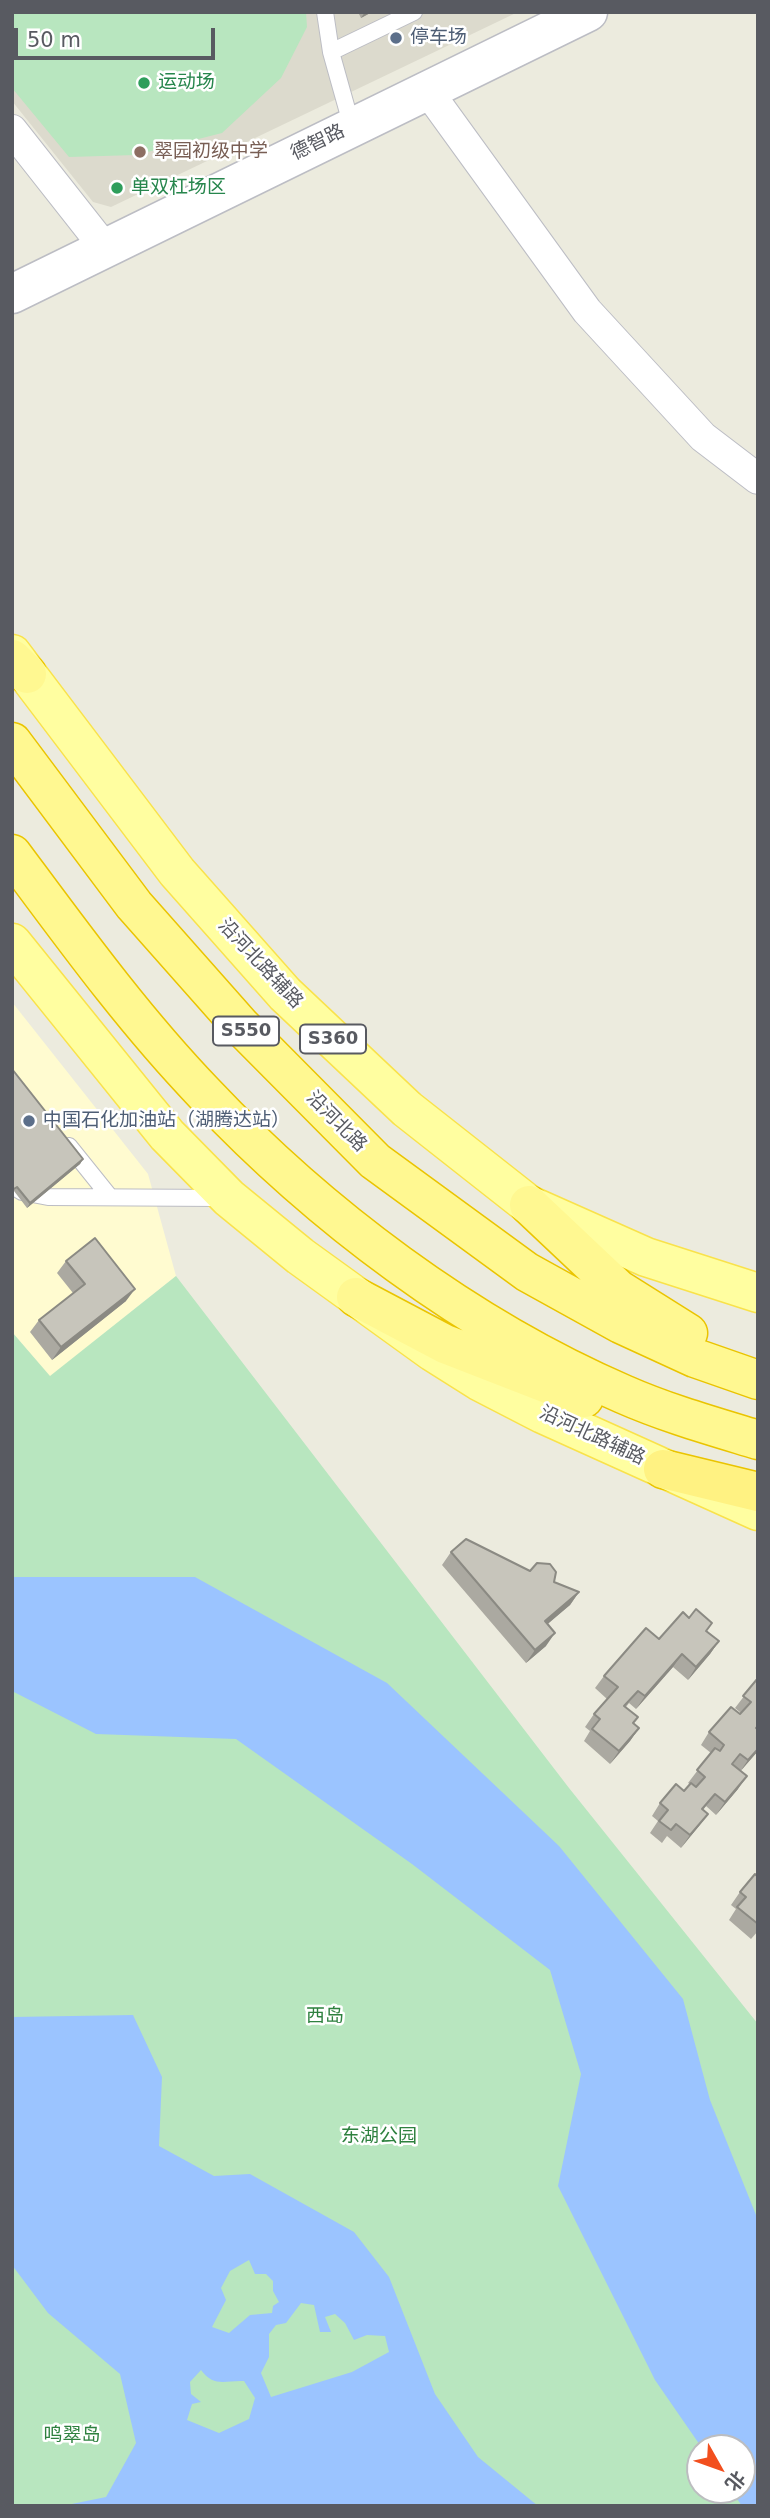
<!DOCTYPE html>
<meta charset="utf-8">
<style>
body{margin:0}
#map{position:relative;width:770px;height:2518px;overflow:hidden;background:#ecebde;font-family:"DejaVu Sans","Noto Sans SC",sans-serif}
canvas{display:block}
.frame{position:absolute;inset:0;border:14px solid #585a61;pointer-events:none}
.north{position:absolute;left:686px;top:2434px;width:70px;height:70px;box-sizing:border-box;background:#fff;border:2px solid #bcbdc0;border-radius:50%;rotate:130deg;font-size:19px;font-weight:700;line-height:28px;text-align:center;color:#585a61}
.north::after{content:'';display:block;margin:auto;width:24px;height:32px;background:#f24f1e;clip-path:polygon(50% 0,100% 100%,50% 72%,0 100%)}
.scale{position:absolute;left:14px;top:28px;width:201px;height:32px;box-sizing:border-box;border:4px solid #585a61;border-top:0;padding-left:9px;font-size:21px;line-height:24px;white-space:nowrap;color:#585a61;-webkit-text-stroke:5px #fff;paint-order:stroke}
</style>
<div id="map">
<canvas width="770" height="2518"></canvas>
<div class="frame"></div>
<div class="north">北</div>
<div class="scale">50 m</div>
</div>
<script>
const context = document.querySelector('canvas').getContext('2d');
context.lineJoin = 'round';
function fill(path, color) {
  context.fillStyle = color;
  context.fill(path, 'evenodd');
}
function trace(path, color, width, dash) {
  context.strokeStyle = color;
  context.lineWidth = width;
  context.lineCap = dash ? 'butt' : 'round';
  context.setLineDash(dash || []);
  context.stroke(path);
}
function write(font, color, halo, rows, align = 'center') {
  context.font = font + ' "DejaVu Sans","Noto Sans SC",sans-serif';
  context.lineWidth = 5;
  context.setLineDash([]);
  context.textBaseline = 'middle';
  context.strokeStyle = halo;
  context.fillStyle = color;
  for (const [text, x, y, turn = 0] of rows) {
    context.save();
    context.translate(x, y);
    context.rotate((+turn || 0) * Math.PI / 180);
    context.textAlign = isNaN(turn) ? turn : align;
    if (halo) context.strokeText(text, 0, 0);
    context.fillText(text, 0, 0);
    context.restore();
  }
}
fill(new Path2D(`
 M 12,1002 L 148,1174 L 176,1276 L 50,1377 L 12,1332 Z`), '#fffbd0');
fill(new Path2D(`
 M 12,12 L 518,12 L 111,207 L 93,202 L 12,101 Z`), '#dcdacd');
fill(new Path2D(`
 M 12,12 L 306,12 L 307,27 L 281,78 L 222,133 L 136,155 L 69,157 L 12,88 Z
 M 176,1276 L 569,1788 L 758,2024 L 758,2506 L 12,2506 L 12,1332 L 50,1376 ZM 700,2448 L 742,2448 L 742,2490 L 700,2490 Z`), '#b8e6bf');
fill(new Path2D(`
 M 12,1577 L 195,1577 L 387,1683 L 559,1846 L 683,1999 L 710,2100 L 758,2220 L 758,2506 L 742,2506 L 731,2490 L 742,2490 L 742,2448 L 702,2448 L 655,2380 L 558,2186 L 581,2074 L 550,1970 L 412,1864 L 236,1739 L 96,1734 L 12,1691 Z
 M 133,2015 L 162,2077 L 159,2146 L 214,2176 L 250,2174 L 354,2232 L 389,2277 L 435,2394 L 478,2457 L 538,2506 L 62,2506 L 106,2497 L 136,2443 L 120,2374 L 48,2313 L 12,2265 L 12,2017 ZM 249,2260 L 255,2274 L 266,2274 L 273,2281 L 273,2291 L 279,2302 L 273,2306 L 272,2313 L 250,2315 L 229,2333 L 212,2327 L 226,2300 L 221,2288 L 230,2271 ZM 301,2303 L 314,2305 L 320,2332 L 331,2332 L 325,2317 L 335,2314 L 345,2323 L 354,2340 L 367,2335 L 385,2336 L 389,2352 L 352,2372 L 271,2397 L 261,2373 L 269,2357 L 269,2334 L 276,2325 L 286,2323 ZM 201,2370 C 214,2388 226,2380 244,2381 L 255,2398 L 249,2419 L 219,2433 L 187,2420 L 192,2404 L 201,2402 L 191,2394 L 190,2382 Z`), '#9bc4ff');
const service = new Path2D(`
 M 325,12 L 331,52 L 352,127
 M 331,52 L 414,12
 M 69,1146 L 110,1197
 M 12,1186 L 22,1192 L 48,1197 L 221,1198`);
const minor = new Path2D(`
 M 427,90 L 587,311 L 703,437 L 758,479
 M 12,130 L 105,248`);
const tertiary = new Path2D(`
 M 12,294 L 588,12`);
const primary = new Path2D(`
 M 12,654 L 177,872 L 285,994 L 407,1109 L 529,1205 L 646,1257 L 758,1293
 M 12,943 L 167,1135 L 229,1198 L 300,1256 L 433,1352 L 479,1381 L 543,1414 L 758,1511`);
const trunk = new Path2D(`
 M 12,659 L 27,674
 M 12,742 L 134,905 L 242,1027 L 375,1161 L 527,1272 L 621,1324 L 695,1358 L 758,1380
 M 12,854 C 73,936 133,1019 204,1093 C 319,1215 468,1327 623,1394 C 666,1413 712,1426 758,1440
 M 529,1205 L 618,1289 L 688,1333
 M 356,1297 L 445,1344 L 584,1398`);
const motorway = new Path2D(`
 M 663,1469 L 758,1492`);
trace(service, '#bcbdc4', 18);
trace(minor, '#bcbdc4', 32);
trace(tertiary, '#bcbdc4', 41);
trace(primary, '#f9e24b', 41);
trace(trunk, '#eac400', 41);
trace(motorway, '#eac400', 41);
trace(service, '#fff', 16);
trace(minor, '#fff', 30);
trace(tertiary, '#fff', 38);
trace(primary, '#fffea0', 38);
trace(trunk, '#fff891', 38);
trace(motorway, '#fff282', 38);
fill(new Path2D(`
 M 358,12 L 372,12 L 361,18 Z
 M 12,1069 L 83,1159 L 80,1164 L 27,1208 L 14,1191 Z
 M 66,1261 L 126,1301 L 52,1360 L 30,1332 L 39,1320 L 73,1293 L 57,1273 Z
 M 451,1552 L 554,1582 L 579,1592 L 570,1605 L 547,1624 L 546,1646 L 526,1663 L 442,1565 Z
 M 689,1618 L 712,1623 L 707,1631 L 719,1641 L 710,1654 L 688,1680 L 673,1667 L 636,1709 L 629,1703 L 626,1707 L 634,1724 L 639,1728 L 630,1741 L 610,1764 L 584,1741 L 590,1731 L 585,1727 L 594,1714 L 607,1699 L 595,1688 L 604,1676 L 659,1639 Z
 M 758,1678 L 758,1751 L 740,1771 L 738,1789 L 716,1815 L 706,1806 L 703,1810 L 708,1814 L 681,1848 L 667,1836 L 662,1843 L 650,1833 L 658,1821 L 652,1816 L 660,1803 L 684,1791 L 690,1784 L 688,1783 L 711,1753 L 701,1745 L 709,1732 L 740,1714 L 741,1713 L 735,1708 Z
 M 758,1877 L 758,1931 L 751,1939 L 729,1920 L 736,1909 L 731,1905 L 740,1892 Z`), '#aba9a1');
fill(new Path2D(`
 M 365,12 L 372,12 L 361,18 Z
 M 83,1159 L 80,1164 L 27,1208 L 30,1203 Z
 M 135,1289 L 126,1301 L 52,1360 L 61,1347 Z
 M 579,1592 L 570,1605 L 536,1634 L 545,1621 Z
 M 555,1633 L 546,1646 L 526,1663 L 535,1650 Z
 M 719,1641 L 710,1654 L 688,1680 L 696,1667 Z
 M 682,1654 L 673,1667 L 636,1709 L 645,1696 Z
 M 639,1728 L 630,1741 L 610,1764 L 619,1751 Z
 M 758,1749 L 758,1751 L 739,1773 L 748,1760 Z
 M 747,1776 L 738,1789 L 716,1815 L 725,1802 Z
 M 708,1814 L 699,1826 L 681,1848 L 690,1835 Z`), '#8b8a83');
const building = new Path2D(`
 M 12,1069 L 83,1159 L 30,1203 L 17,1187 L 12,1190 Z
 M 95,1238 L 135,1289 L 61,1347 L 39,1320 L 85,1284 L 66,1261 Z
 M 466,1539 L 530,1571 L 537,1563 L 550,1564 L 556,1572 L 554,1582 L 579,1592 L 545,1621 L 555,1633 L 535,1650 L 451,1552 Z
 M 696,1609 L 712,1623 L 706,1631 L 719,1641 L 696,1667 L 682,1654 L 645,1696 L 638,1691 L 624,1706 L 638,1717 L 633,1723 L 639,1728 L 619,1751 L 592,1729 L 600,1719 L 594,1714 L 618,1687 L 604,1676 L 646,1628 L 659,1639 L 683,1612 L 689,1618 Z
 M 758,1678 L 758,1726 L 756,1728 L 758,1729 L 758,1749 L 748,1760 L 740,1754 L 732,1764 L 747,1776 L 725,1802 L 715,1794 L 702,1809 L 708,1814 L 690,1835 L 676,1824 L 671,1830 L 659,1821 L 668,1810 L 660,1803 L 676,1784 L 684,1791 L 691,1783 L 696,1787 L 705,1777 L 697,1770 L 715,1748 L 720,1751 L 724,1745 L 709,1732 L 731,1707 L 740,1714 L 751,1702 L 743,1696 Z
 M 755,1874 L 758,1877 L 758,1924 L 737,1907 L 746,1897 L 740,1892 Z`);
fill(building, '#c7c5bb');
trace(building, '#8b8a83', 2);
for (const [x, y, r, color] of [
 [396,38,7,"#5c6f8a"],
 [144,83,7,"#2e9e5b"],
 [140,152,7,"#8d6e63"],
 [117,188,7,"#2e9e5b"],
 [29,1121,7,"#5c6f8a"]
]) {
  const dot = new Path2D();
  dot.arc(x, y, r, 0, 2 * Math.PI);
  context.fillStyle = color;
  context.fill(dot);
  trace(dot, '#fff', 2.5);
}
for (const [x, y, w] of [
 [246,1031,66],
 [333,1039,66]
]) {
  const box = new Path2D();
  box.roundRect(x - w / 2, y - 14.5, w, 29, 5);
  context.fillStyle = '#fff';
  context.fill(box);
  trace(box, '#585a61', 2);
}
write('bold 18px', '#585a61', null, [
 ["S550",246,1031],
 ["S360",333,1039]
]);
write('19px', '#4e5e75', '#fff', [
 ["停车场",410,38],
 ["中国石化加油站（湖腾达站）",43,1121]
], 'left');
write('19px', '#27864d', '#fff', [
 ["运动场",158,83],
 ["单双杠场区",131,188]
], 'left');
write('19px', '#585a61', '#fff', [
 ["德智路",318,143,-26],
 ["沿河北路辅路",260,964,47],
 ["沿河北路",336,1122,45],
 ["沿河北路辅路",592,1436,25]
]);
write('19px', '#785e54', '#fff', [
 ["翠园初级中学",154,152]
], 'left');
write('19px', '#2e813f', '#fff', [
 ["西岛",325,2017],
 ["东湖公园",379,2137],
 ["鸣翠岛",72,2436]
]);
</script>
